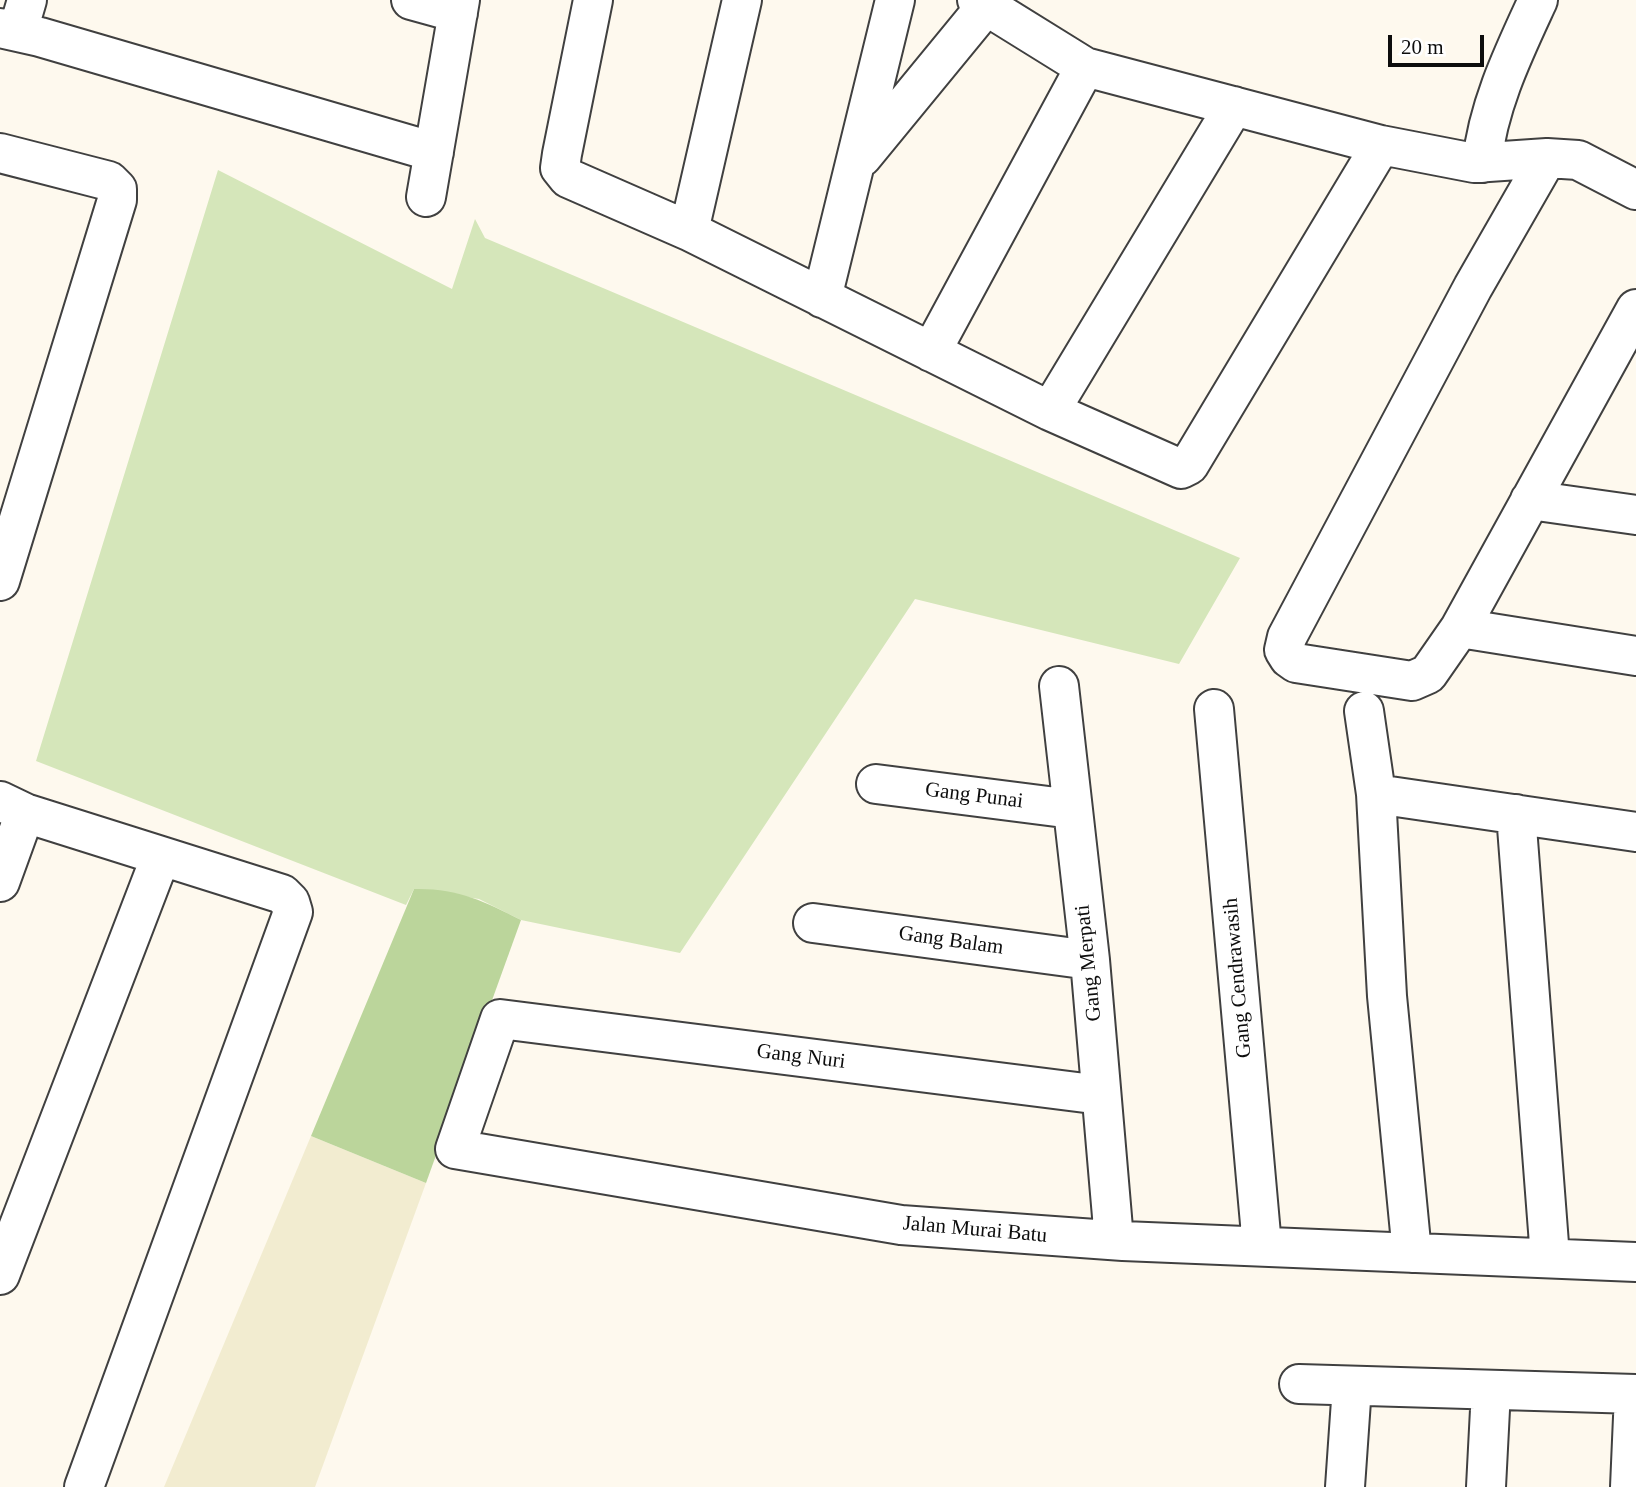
<!DOCTYPE html>
<style>
body{margin:0}
#map{position:relative;width:1636px;height:1487px;overflow:hidden;background:#fef9ee;font-family:"Times New Roman",serif}
canvas{display:block}
.scale{position:absolute;left:1388px;top:35px;width:96px;height:32px;box-sizing:border-box;border:4px solid #0d0d0d;border-top:0;padding-left:9px;font-size:21px;line-height:24px;white-space:nowrap;color:#0d0d0d;-webkit-text-stroke:5px #fff;paint-order:stroke}
</style>
<div id="map">
<canvas width="1636" height="1487"></canvas>
<div class="scale">20 m</div>
</div>
<script>
const context = document.querySelector('canvas').getContext('2d');
context.lineJoin = 'round';
function fill(path, color) {
  context.fillStyle = color;
  context.fill(path, 'evenodd');
}
function trace(path, color, width, dash) {
  context.strokeStyle = color;
  context.lineWidth = width;
  context.lineCap = dash ? 'butt' : 'round';
  context.setLineDash(dash || []);
  context.stroke(path);
}
function write(font, color, halo, rows, align = 'center') {
  context.font = font + ' "Times New Roman",serif';
  context.lineWidth = 7;
  context.setLineDash([]);
  context.textBaseline = 'middle';
  context.strokeStyle = halo;
  context.fillStyle = color;
  for (const [text, x, y, turn = 0] of rows) {
    context.save();
    context.translate(x, y);
    context.rotate((+turn || 0) * Math.PI / 180);
    context.textAlign = isNaN(turn) ? turn : align;
    if (halo) context.strokeText(text, 0, 0);
    context.fillText(text, 0, 0);
    context.restore();
  }
}
fill(new Path2D(`
 M 311,1136 L 426,1183 L 315,1487 L 164,1487 Z`), '#f2ecd0');
fill(new Path2D(`
 M 218,170 L 452,289 L 475,219 L 485,238 L 1240,558 L 1179,664 L 915,599 L 680,953 L 521,920 L 479,899 L 414,889 L 406,905 L 36,761 Z`), '#d5e6ba');
fill(new Path2D(`
 M 414,889 C 457,888 484,901 521,920 L 426,1183 L 311,1136 Z`), '#bbd59b');
const minor = new Path2D(`
 M 411,0 L 458,13
 M 593,0 L 562,154 L 560,168 L 568,178 L 689,231 L 1050,411 L 1181,469 L 1189,465 L 1381,145
 M 977,0 L 1085,67 L 1381,145 L 1474,163 L 1547,158 L 1578,160 L 1636,190
 M 0,28 L 40,37 L 434,152
 M 18,31 L 27,0
 M 0,153 L 109,181 L 117,189 L 117,200 L 0,581
 M 862,157 L 986,6
 M 1547,158 L 1473,287 L 1287,637 L 1284,650 L 1289,658 L 1296,663 L 1412,681 L 1428,674 L 1460,628 L 1636,309
 M 1482,163 C 1488,105 1514,52 1538,0
 M 426,197 L 460,0
 M 689,231 L 742,0
 M 822,298 L 895,0
 M 931,352 L 1085,67
 M 1050,411 L 1234,106
 M 1530,500 L 1636,515
 M 1460,628 L 1636,656
 M 1059,686 L 1090,960 L 1114,1240
 M 1214,709 L 1262,1246
 M 1364,711 L 1376,794 L 1387,996 L 1412,1253
 M 876,784 L 1072,809
 M 1376,794 L 1636,832
 M 0,801 L 25,813 L 282,894 L 290,902 L 293,912 L 84,1487
 M 1516,814 L 1550,1257
 M 0,882 L 25,813
 M 813,923 L 1090,960
 M 1101,1095 L 500,1019 L 455,1149 L 901,1225 L 1123,1241 L 1636,1262
 M 0,1275 L 161,856
 M 1299,1384 L 1636,1394
 M 1345,1487 L 1352,1386
 M 1486,1487 L 1491,1390
 M 1630,1487 L 1634,1394`);
trace(minor, '#404040', 42);
trace(minor, '#fff', 38);
write('21px', '#0d0d0d', '#fff', [
 ["Gang Punai",974,796,7],
 ["Gang Balam",951,941,8],
 ["Gang Merpati",1089,963,-96],
 ["Gang Cendrawasih",1238,978,-95],
 ["Gang Nuri",801,1057,7],
 ["Jalan Murai Batu",975,1230,5]
]);
</script>
